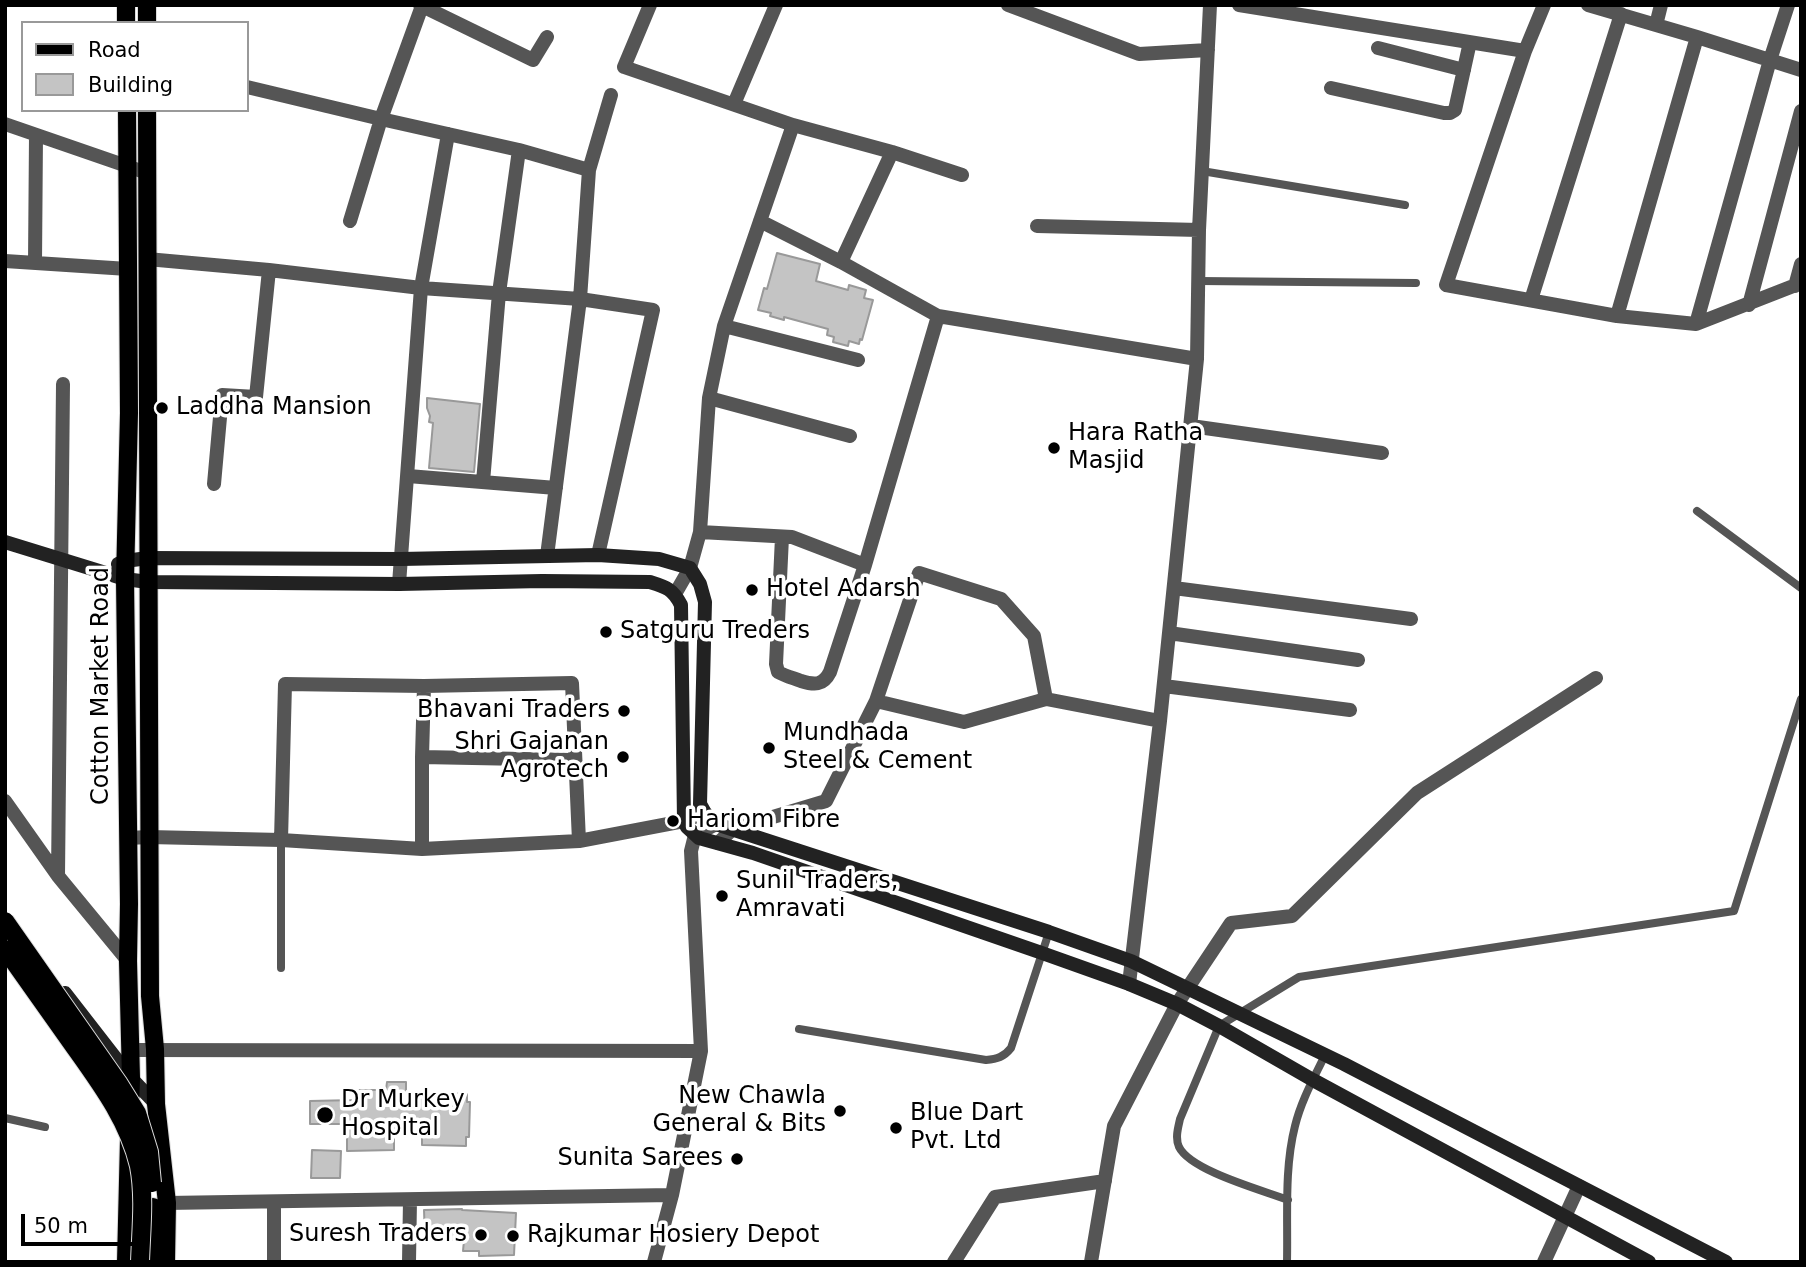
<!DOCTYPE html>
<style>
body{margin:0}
#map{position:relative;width:1806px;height:1267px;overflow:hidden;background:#fff;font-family:"DejaVu Sans",sans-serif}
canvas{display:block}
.frame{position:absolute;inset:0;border:7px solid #000;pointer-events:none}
.legend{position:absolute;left:21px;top:21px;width:228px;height:91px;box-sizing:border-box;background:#fff;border:2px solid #999;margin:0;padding:9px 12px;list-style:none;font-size:21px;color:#000}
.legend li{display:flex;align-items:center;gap:14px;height:35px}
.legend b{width:35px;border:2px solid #999}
.scale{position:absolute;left:21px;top:1214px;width:128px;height:32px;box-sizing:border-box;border:4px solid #000;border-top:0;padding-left:9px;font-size:21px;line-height:24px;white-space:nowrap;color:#000;-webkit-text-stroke:5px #fff;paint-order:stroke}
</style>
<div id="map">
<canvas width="1806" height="1267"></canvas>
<div class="frame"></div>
<ul class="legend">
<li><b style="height:9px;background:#000"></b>Road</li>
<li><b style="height:19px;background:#c4c4c4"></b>Building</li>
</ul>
<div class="scale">50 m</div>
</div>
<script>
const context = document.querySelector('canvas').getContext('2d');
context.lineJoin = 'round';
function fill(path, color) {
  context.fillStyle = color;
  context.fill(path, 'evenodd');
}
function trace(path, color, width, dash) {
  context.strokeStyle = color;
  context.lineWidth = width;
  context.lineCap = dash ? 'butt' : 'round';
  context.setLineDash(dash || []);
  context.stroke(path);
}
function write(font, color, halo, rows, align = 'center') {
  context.font = font + ' "DejaVu Sans",sans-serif';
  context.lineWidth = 7;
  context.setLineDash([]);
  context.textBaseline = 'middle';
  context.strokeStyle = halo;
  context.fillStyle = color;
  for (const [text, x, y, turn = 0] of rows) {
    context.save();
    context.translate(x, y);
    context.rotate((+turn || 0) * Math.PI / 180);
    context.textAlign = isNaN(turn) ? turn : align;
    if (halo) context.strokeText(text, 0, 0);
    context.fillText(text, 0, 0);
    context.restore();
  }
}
const building = new Path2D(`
 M 777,253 L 820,264 L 816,281 L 848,290 L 849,285 L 866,290 L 864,298 L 873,300 L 862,340 L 860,339 L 859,344 L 849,341 L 848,346 L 833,342 L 834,337 L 827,335 L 828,329 L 784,317 L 784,320 L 770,316 L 771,313 L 758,310 L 764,288 L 767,289 Z
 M 427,398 L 480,404 L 474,472 L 429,468 L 433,423 L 429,422 L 430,416 L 427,408 Z
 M 387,1082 L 406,1082 L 406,1092 L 467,1094 L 467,1102 L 470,1102 L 469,1137 L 466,1137 L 466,1146 L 422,1145 L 422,1121 L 394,1120 L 394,1150 L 347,1151 L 347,1124 L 310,1124 L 310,1101 L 356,1100 L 356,1090 L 386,1090 Z
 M 312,1150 L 341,1151 L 340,1178 L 311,1178 Z
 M 462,1209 L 462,1210 L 516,1213 L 514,1255 L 479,1256 L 479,1251 L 463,1251 L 464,1240 L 425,1240 L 424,1210 Z`);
fill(building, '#c4c4c4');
trace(building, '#999', 2);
const primary = new Path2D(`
 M 126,5 L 126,23
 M 147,23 L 147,5
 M 127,110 L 129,413 L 125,579 L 129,904 L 128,961 L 131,1078 L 130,1108
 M 147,110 L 150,996 L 155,1049 L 156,1104 L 167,1203 L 166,1262
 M 126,1262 L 129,1139
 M 153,1262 L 153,1207`);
trace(primary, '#dbdbdb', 20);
trace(new Path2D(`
 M 1202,171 L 1405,205
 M 1199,281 L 1416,283
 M 1697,511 L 1801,588
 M 281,968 L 281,840
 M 799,1029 L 986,1060 C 997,1059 1004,1057 1011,1048 L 1049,932
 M 5,1118 L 45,1127
 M 1288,1200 C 1262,1190 1191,1171 1179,1147 C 1175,1138 1178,1128 1180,1119 L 1219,1026 L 1299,977 L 1734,911 L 1801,699
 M 1287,1262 C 1288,1217 1284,1169 1295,1126 C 1301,1101 1314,1078 1325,1055`), '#555', 8);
trace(new Path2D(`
 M 420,5 L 533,60 L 547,37
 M 650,5 L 624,67 L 793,125 L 892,152
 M 1008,5 L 1139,54 L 1208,50
 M 1239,5 L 1525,51
 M 1544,5 L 1525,51 L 1446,285 L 1617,316 L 1696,324 L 1801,283
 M 1588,5 L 1697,37 L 1801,70
 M 1656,25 L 1661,5
 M 1378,48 L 1464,70
 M 247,87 L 381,119 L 519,150 L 589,170 L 580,299 L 547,556
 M 1331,88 L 1444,113 L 1450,113 L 1455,110 L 1470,42
 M 734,104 L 776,5
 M 5,124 L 147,173
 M 589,170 L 611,95
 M 350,221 L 381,119 L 422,6
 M 760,221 L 841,262 L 892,152 L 962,175
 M 1037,226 L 1199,230
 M 147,259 L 269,270 L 421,288 L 580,299 L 653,310 L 598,555
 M 5,261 L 128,269
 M 841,262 L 938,316
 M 35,263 L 36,135
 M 1795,286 L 1801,264
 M 1531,300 L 1621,14
 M 1749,305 L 1801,111
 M 1617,316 L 1697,37
 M 1696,324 L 1770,60 L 1788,5
 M 724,326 L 858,360
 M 709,398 L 850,436
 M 1191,426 L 1382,453
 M 408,476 L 556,488
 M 483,482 L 499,293 L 519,150
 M 214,484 L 222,395 L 256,397 L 269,270
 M 700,532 L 792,537 L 865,565
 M 782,537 L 776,664 L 778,672 C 785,676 793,678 801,681 C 814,685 823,686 830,672 L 865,565 L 938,316 L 1197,359
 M 399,584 L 421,288 L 448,134
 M 1174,588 L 1411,619
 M 675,594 L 690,568 L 700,532 L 709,398 L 724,326 L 793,125
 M 1169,633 L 1358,660
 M 1164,686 L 1350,710
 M 876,701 L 964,722 L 1046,699
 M 422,757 L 574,760
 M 5,801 L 58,876 L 128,961
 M 128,838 L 149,837 L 281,840 L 422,849 L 579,841 L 684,821 L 705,813
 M 281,840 L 285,684 L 424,686 L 572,683 L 579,841
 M 718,843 L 733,829 L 826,801 L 876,701 L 919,573 L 1001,599 L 1034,636 L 1046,699 L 1160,721
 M 422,849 L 422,757 L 424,686
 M 58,876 L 63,384
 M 1129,984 L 1160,721 L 1197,359 L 1199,230 L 1210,5
 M 131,1050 L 701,1051
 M 167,1203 L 672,1195
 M 274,1262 L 274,1202
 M 409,1262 L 410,1200
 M 654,1262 L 672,1195 L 701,1051 L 691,851 L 695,835 L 716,824
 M 954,1262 L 995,1197 L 1105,1181
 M 1091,1262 L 1114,1126 L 1177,1004 L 1231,923 L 1292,916 L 1417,793 L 1596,678
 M 1544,1262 L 1579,1186`), '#555', 14);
trace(new Path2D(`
 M 5,542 L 125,579 L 148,582 L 399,584 L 542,581 L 650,582 C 666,587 673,589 681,605 L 684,821 L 687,827 L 699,838 L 753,853 L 1042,953 L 1129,984 L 1177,1004 L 1219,1026 L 1313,1080 L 1649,1262
 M 118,564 L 125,561 L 148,558 L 401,559 L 598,555 L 659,559 L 690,568 L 700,584 L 705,602 L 700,804 L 705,813 L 716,824 L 1049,932 L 1131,961 L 1344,1064 L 1726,1262
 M 65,993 L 131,1078 L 156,1104`), '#222', 14);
trace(primary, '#000', 18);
const primaryBridge = new Path2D(`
 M 5,921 L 119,1084 L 137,1113 L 149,1152 L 152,1183
 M 5,949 C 28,981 50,1013 73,1045 C 100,1083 128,1120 139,1166 C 145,1197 141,1231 140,1262`);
trace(primaryBridge, '#dbdbdb', 20, []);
trace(primaryBridge, '#000', 18);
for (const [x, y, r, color] of [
 [162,408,7,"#000"],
 [1054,448,7,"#000"],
 [752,590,7,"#000"],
 [606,632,7,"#000"],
 [624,711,7,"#000"],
 [769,748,7,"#000"],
 [623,757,7,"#000"],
 [673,821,7,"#000"],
 [722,896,7,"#000"],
 [840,1111,7,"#000"],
 [325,1115,9,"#000"],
 [896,1128,7,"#000"],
 [737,1159,7,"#000"],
 [481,1235,7,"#000"],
 [513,1236,7,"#000"]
]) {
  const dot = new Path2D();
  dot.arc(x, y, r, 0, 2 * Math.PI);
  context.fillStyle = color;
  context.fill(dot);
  trace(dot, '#fff', 2.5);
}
write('24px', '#000', '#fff', [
 ["Laddha Mansion",176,408],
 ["Hara Ratha",1068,434],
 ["Masjid",1068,462],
 ["Hotel Adarsh",766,590],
 ["Satguru Treders",620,632],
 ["Bhavani Traders",610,711,"right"],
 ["Mundhada",783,734],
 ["Steel & Cement",783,762],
 ["Shri Gajanan",609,743,"right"],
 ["Agrotech",609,771,"right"],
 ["Hariom Fibre",687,821],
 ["Sunil Traders,",736,882],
 ["Amravati",736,910],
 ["New Chawla",826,1097,"right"],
 ["General & Bits",826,1125,"right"],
 ["Dr Murkey",341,1101],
 ["Hospital",341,1129],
 ["Blue Dart",910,1114],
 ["Pvt. Ltd",910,1142],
 ["Sunita Sarees",723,1159,"right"],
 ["Suresh Traders",467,1235,"right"],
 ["Rajkumar Hosiery Depot",527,1236]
], 'left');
write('24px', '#000', '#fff', [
 ["Cotton Market Road",102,686,-90]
]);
</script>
